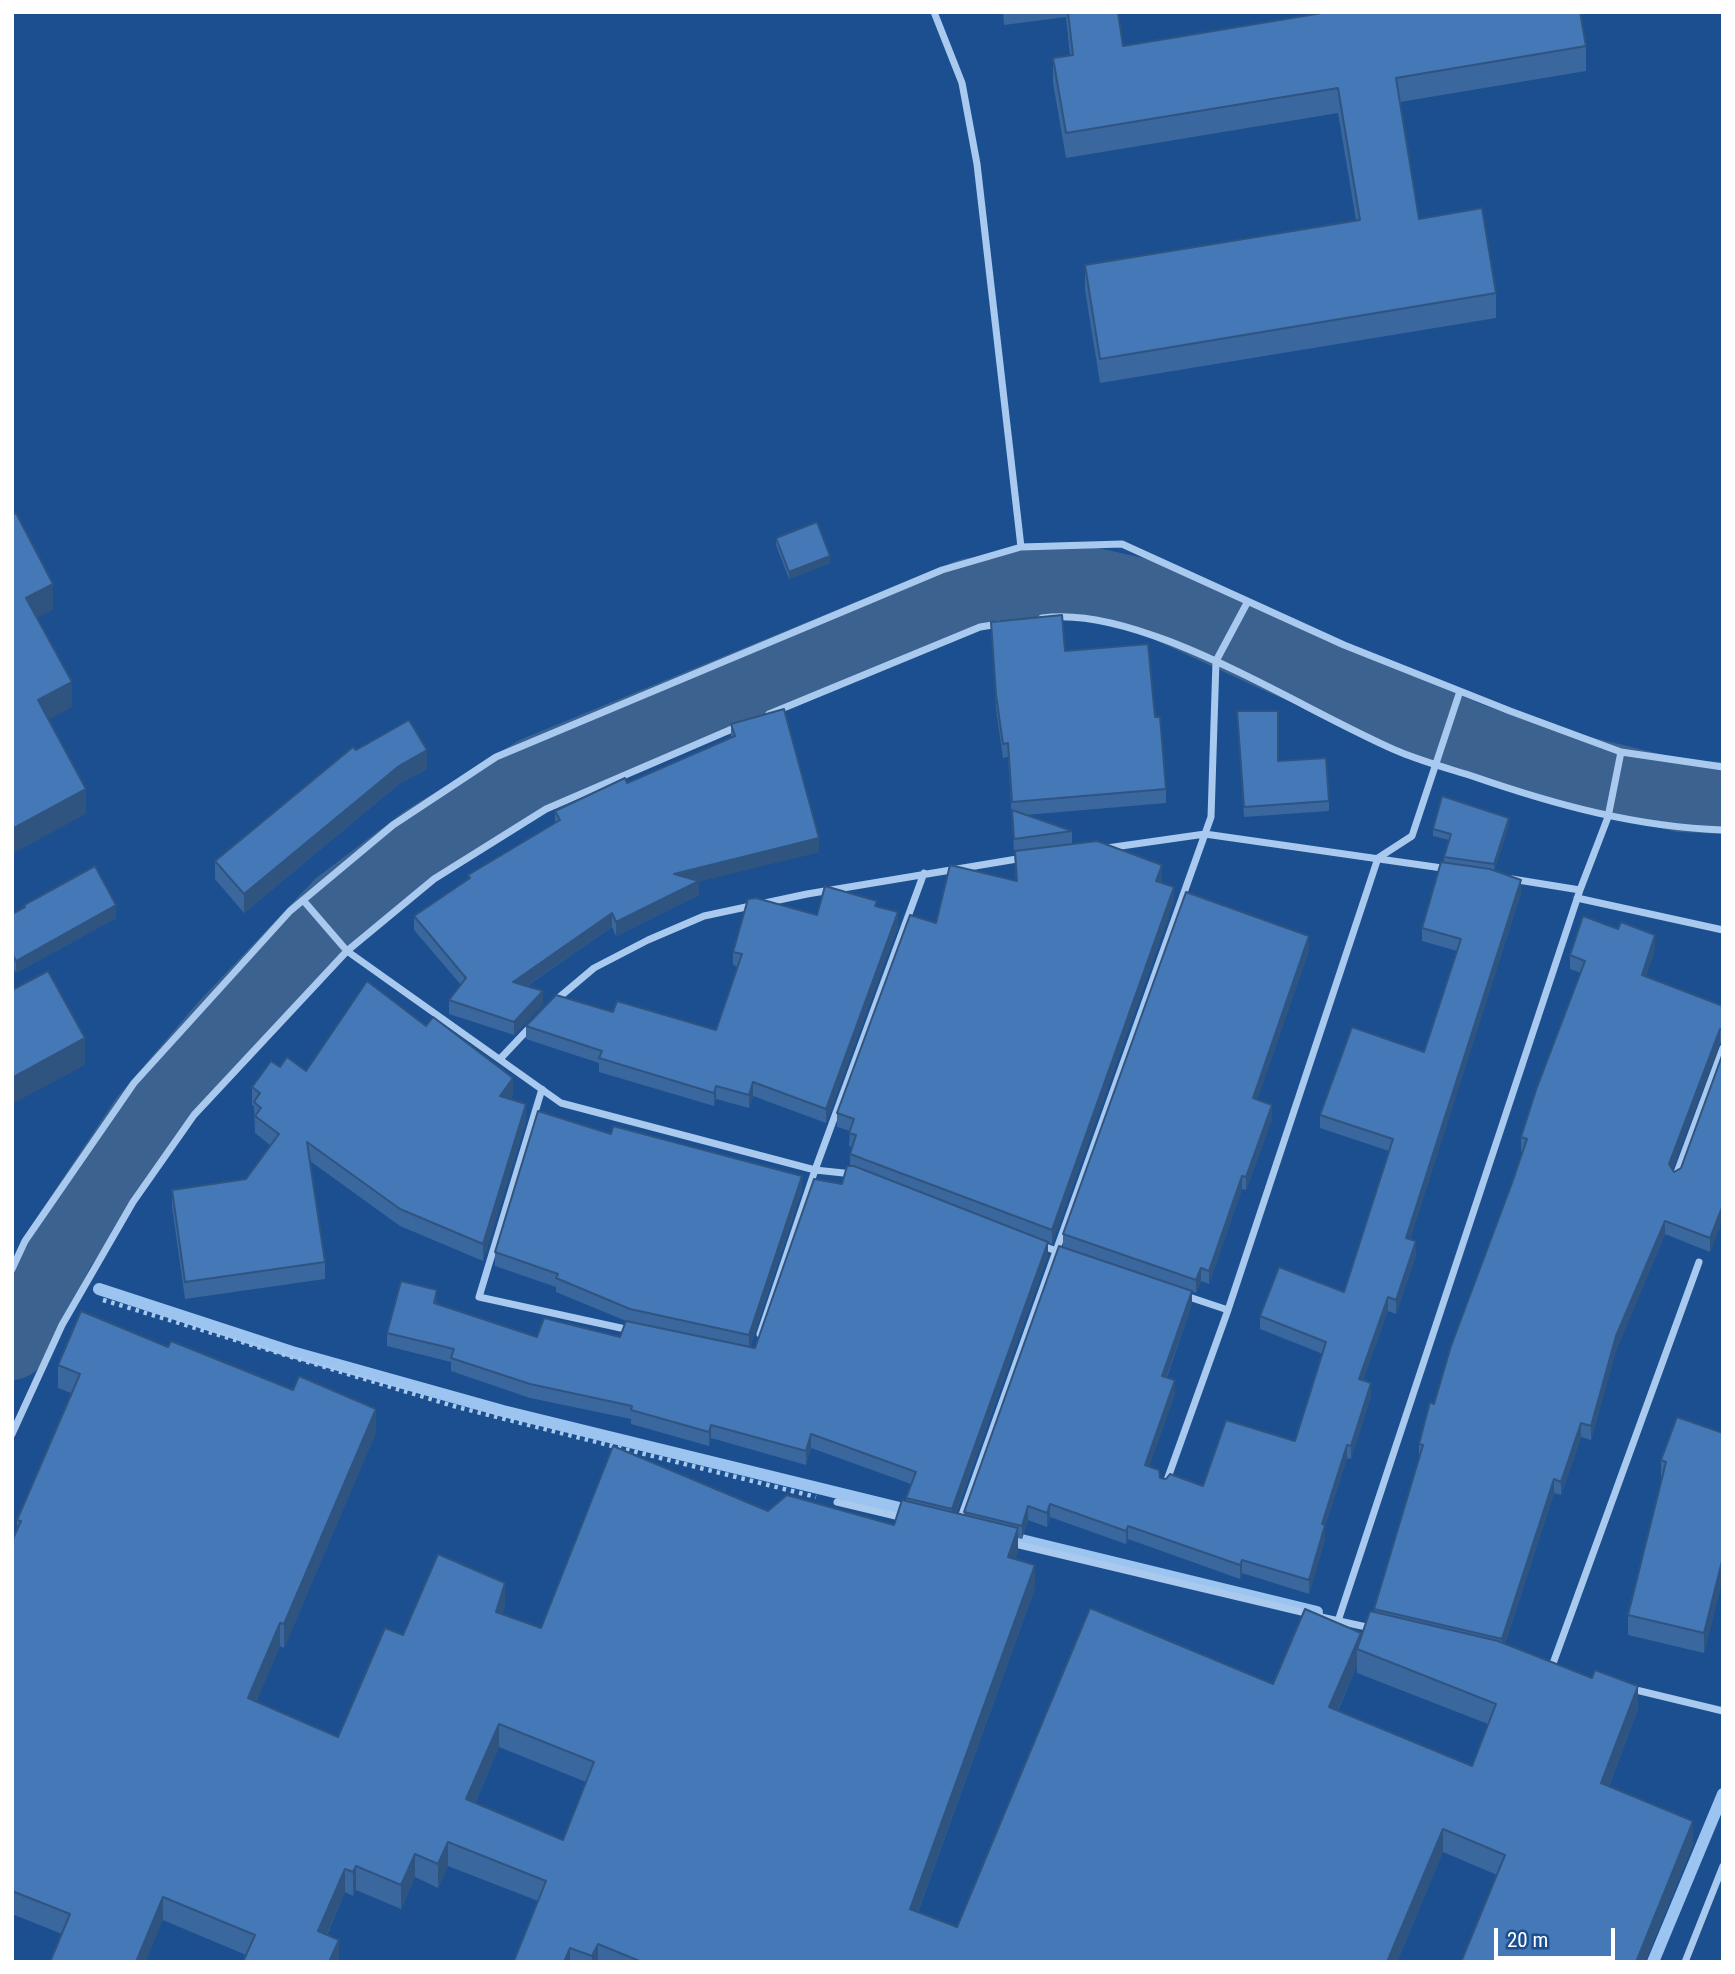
<!DOCTYPE html>
<style>
body{margin:0}
#map{position:relative;width:1735px;height:1974px;overflow:hidden;background:#1b4f8f;font-family:"Roboto Condensed",sans-serif}
canvas{display:block}
.frame{position:absolute;inset:0;border:14px solid #fff;pointer-events:none}
.scale{position:absolute;left:1494px;top:1928px;width:121px;height:32px;box-sizing:border-box;border:4px solid #fff;border-top:0;padding-left:9px;font-size:21px;line-height:24px;white-space:nowrap;color:#fff;-webkit-text-stroke:5px #1b4f8f;paint-order:stroke}
</style>
<div id="map">
<canvas width="1735" height="1974"></canvas>
<div class="frame"></div>
<div class="scale">20 m</div>
</div>
<script>
const context = document.querySelector('canvas').getContext('2d');
context.lineJoin = 'round';
function trace(path, color, width, dash) {
  context.strokeStyle = color;
  context.lineWidth = width;
  context.lineCap = dash ? 'butt' : 'round';
  context.setLineDash(dash || []);
  context.stroke(path);
}
function fill(path, color) {
  context.fillStyle = color;
  context.fill(path, 'evenodd');
}
trace(new Path2D(`
 M 59,1249 L 69,1259
 M 99,1289 L 292,1352 L 503,1411 L 916,1512
 M 1005,1536 L 1317,1612
 M 1653,1962 L 1723,1794`), '#9cc4f0', 12);
trace(new Path2D(`
 M 12,1344 L 59,1249 L 145,1120 L 227,1024 L 339,906 L 426,840 L 536,772 L 970,594 L 1073,579 L 1144,595 L 1284,660 L 1471,739 L 1532,760 L 1681,796 L 1723,798`), '#3c6290', 72);
trace(new Path2D(`
 M 103,1300 L 457,1407 L 816,1497`), '#a9c9ee', 4.5, [3.5, 5]);
trace(new Path2D(`
 M 934,12 L 962,83 L 977,164 L 1021,547
 M 1042,618 C 1143,603 1306,713 1400,752 C 1424,762 1450,769 1475,777 C 1556,805 1637,827 1723,830
 M 769,714 L 980,627 L 999,624
 M 1107,848 L 1205,834 L 1449,869
 M 1512,879 L 1580,890
 M 1577,898 L 1723,930
 M 303,900 L 347,951 L 561,1103 L 815,1170 L 853,1174
 M 556,1000 L 594,968 L 648,940 L 704,916 L 807,894 L 1023,858
 M 500,1059 L 533,1024
 M 542,1089 L 479,1297 L 630,1330
 M 1675,1178 L 1723,1048
 M 1040,1245 L 1065,1254
 M 12,1269 L 25,1241 L 134,1083 L 290,911 L 393,825 L 496,757 L 942,570 L 1021,547 L 1122,544 L 1344,645 L 1510,711 L 1621,752 L 1723,767
 M 1186,1296 L 1228,1310
 M 760,1334 L 815,1170 L 924,873
 M 12,1434 L 62,1325 L 133,1202 L 194,1115 L 347,951 L 434,879 L 546,809 L 739,726
 M 1166,1483 L 1228,1310 L 1378,858 L 1412,836 L 1460,691
 M 837,1502 L 904,1518
 M 959,1523 L 1211,817 L 1216,661 L 1247,603
 M 1011,1543 L 1310,1614
 M 1321,1617 L 1371,1628
 M 1338,1621 L 1580,890 L 1608,817 L 1621,752
 M 1551,1669 L 1699,1262
 M 1632,1689 L 1723,1711
 M 1685,1962 L 1723,1866`), '#a9c9ee', 7);
fill(new Path2D(`
 M 1003,12 L 1118,12 L 1123,46 L 1586,46 L 1586,71 L 1400,102 L 1419,219 L 1496,293 L 1496,318 L 1100,383 L 1085,290 L 1085,265 L 1356,220 L 1338,113 L 1066,158 L 1053,83 L 1053,58 L 1070,55 L 1066,17 L 1004,25 Z
 M 776,538 L 830,563 L 789,579 L 776,545 Z
 M 991,622 L 1065,651 L 1155,717 L 1166,789 L 1166,803 L 1026,815 L 1072,831 L 1072,844 L 1162,878 L 1161,882 L 1174,901 L 1052,1244 L 1048,1242 L 1048,1255 L 956,1513 L 964,1515 L 964,1512 L 1063,1247 L 1063,1234 L 1309,950 L 1257,1100 L 1272,1119 L 1246,1190 L 1242,1189 L 1209,1284 L 1201,1281 L 1196,1293 L 1192,1291 L 1192,1304 L 1167,1377 L 1175,1394 L 1149,1466 L 1160,1478 L 1203,1486 L 1295,1441 L 1323,1354 L 1260,1329 L 1260,1316 L 1344,1292 L 1389,1151 L 1320,1128 L 1320,1115 L 1424,1052 L 1457,951 L 1422,941 L 1422,928 L 1444,862 L 1444,857 L 1449,840 L 1433,836 L 1433,829 L 1509,825 L 1494,871 L 1521,893 L 1410,1239 L 1416,1255 L 1396,1314 L 1388,1311 L 1363,1380 L 1371,1396 L 1351,1459 L 1347,1458 L 1325,1526 L 1325,1539 L 1309,1594 L 1242,1573 L 1240,1579 L 1128,1539 L 1126,1544 L 1050,1517 L 1047,1527 L 1028,1520 L 1022,1539 L 1018,1538 L 1018,1551 L 1015,1559 L 1035,1588 L 918,1912 L 957,1927 L 1273,1684 L 1361,1638 L 1374,1611 L 1419,1458 L 1419,1444 L 1434,1404 L 1512,1183 L 1523,1152 L 1521,1151 L 1521,1137 L 1581,973 L 1570,969 L 1570,955 L 1655,949 L 1646,976 L 1723,1006 L 1723,1043 L 1720,1043 L 1672,1170 L 1674,1172 L 1681,1168 L 1723,1053 L 1723,1218 L 1710,1252 L 1665,1234 L 1616,1350 L 1591,1440 L 1581,1437 L 1561,1495 L 1554,1493 L 1505,1644 L 1638,1709 L 1609,1786 L 1693,1844 L 1645,1962 L 1461,1962 L 1497,1875 L 1443,1852 L 1397,1962 L 514,1962 L 538,1901 L 448,1866 L 438,1888 L 415,1877 L 401,1909 L 356,1890 L 353,1896 L 345,1892 L 327,1935 L 339,1962 L 246,1955 L 163,1920 L 62,1934 L 12,1914 L 12,1541 L 17,1531 L 17,1520 L 71,1393 L 58,1388 L 58,1365 L 376,1432 L 284,1648 L 280,1646 L 256,1702 L 338,1737 L 403,1635 L 505,1606 L 502,1614 L 541,1628 L 768,1511 L 894,1525 L 906,1501 L 911,1484 L 811,1448 L 806,1465 L 711,1438 L 709,1446 L 631,1424 L 631,1419 L 530,1398 L 451,1371 L 451,1362 L 387,1346 L 387,1333 L 437,1304 L 537,1337 L 620,1337 L 626,1321 L 556,1292 L 556,1287 L 495,1266 L 495,1252 L 611,1134 L 802,1190 L 750,1347 L 755,1348 L 842,1184 L 850,1166 L 850,1154 L 852,1147 L 849,1146 L 850,1131 L 837,1127 L 837,1113 L 936,923 L 1016,881 L 1008,757 L 1003,758 L 996,709 ZM 1357,1665 L 1357,1673 L 1488,1724 L 1472,1766 L 1338,1711 ZM 499,1747 L 586,1782 L 563,1840 L 475,1803 Z
 M 1237,711 L 1278,761 L 1329,801 L 1329,811 L 1244,817 Z
 M 731,724 L 819,852 L 699,881 L 699,895 L 616,936 L 612,927 L 527,986 L 543,1004 L 514,1035 L 449,1014 L 449,1000 L 461,985 L 414,930 L 414,916 L 468,879 L 468,875 L 555,823 L 555,811 L 627,783 L 731,738 Z
 M 356,750 L 427,769 L 399,784 L 244,913 L 215,879 L 215,861 Z
 M 24,905 L 116,918 L 16,973 L 12,966 L 12,914 L 24,908 Z
 M 877,906 L 898,926 L 826,1123 L 753,1096 L 749,1108 L 716,1099 L 714,1106 L 599,1072 L 599,1063 L 526,1039 L 526,1026 L 613,1012 L 716,1030 L 738,967 L 733,965 L 733,952 L 817,915 Z
 M 280,1067 L 513,1095 L 510,1099 L 526,1121 L 483,1261 L 400,1226 L 310,1161 L 325,1262 L 325,1279 L 185,1299 L 172,1207 L 172,1190 L 246,1179 L 270,1145 L 255,1133 L 254,1106 L 252,1105 L 252,1087 Z
 M 1723,1433 L 1723,1577 L 1704,1653 L 1628,1635 L 1628,1615 L 1661,1481 L 1661,1460 Z`), '#3a679d');
fill(new Path2D(`
 M 830,556 L 830,563 L 789,579 L 789,572 Z
 M 53,584 L 53,610 L 26,623 L 26,598 Z
 M 72,682 L 72,707 L 38,726 L 38,700 Z
 M 427,750 L 427,769 L 399,784 L 244,913 L 244,894 L 399,766 Z
 M 86,789 L 86,814 L 12,854 L 12,829 Z
 M 1509,818 L 1509,825 L 1494,871 L 1494,864 Z
 M 819,838 L 819,852 L 674,888 L 674,874 Z
 M 1162,865 L 1162,878 L 1156,894 L 1156,881 Z
 M 1521,880 L 1521,893 L 1406,1252 L 1406,1238 Z
 M 699,881 L 699,895 L 616,936 L 616,922 Z
 M 1174,887 L 1174,901 L 1052,1244 L 1052,1230 Z
 M 116,905 L 116,918 L 16,973 L 16,961 Z
 M 898,912 L 898,926 L 826,1123 L 826,1109 Z
 M 612,913 L 612,927 L 513,995 L 513,982 Z
 M 1655,935 L 1655,949 L 1642,988 L 1642,975 Z
 M 1309,936 L 1309,950 L 1253,1112 L 1253,1098 Z
 M 543,991 L 543,1004 L 514,1035 L 514,1022 Z
 M 1720,1029 L 1720,1043 L 1669,1178 L 1669,1164 Z
 M 85,1038 L 85,1065 L 12,1104 L 12,1078 Z
 M 513,1078 L 513,1095 L 500,1113 L 500,1096 Z
 M 753,1082 L 753,1096 L 749,1108 L 749,1095 Z
 M 716,1086 L 716,1099 L 714,1106 L 714,1093 Z
 M 526,1104 L 526,1121 L 483,1261 L 483,1244 Z
 M 1272,1105 L 1272,1119 L 1246,1190 L 1246,1177 Z
 M 802,1176 L 802,1190 L 749,1349 L 749,1335 Z
 M 1242,1176 L 1242,1189 L 1209,1284 L 1209,1271 Z
 M 1723,1205 L 1723,1218 L 1710,1252 L 1710,1238 Z
 M 1665,1221 L 1665,1234 L 1616,1350 L 1591,1440 L 1591,1426 L 1616,1336 Z
 M 1416,1241 L 1416,1255 L 1396,1314 L 1396,1300 Z
 M 1048,1242 L 1048,1255 L 952,1523 L 952,1509 Z
 M 1201,1268 L 1201,1281 L 1196,1293 L 1196,1280 Z
 M 437,1290 L 437,1304 L 434,1317 L 434,1303 Z
 M 1192,1291 L 1192,1304 L 1162,1389 L 1162,1376 Z
 M 1388,1297 L 1388,1311 L 1359,1392 L 1359,1379 Z
 M 1175,1380 L 1175,1394 L 1145,1478 L 1145,1465 Z
 M 1371,1383 L 1371,1396 L 1351,1459 L 1351,1446 Z
 M 376,1409 L 376,1432 L 284,1648 L 284,1624 Z
 M 1581,1423 L 1581,1437 L 1561,1495 L 1561,1482 Z
 M 711,1425 L 711,1438 L 709,1446 L 709,1432 Z
 M 811,1434 L 811,1448 L 806,1465 L 806,1451 Z
 M 1347,1445 L 1347,1458 L 1325,1526 L 1325,1539 L 1309,1594 L 1309,1580 L 1322,1524 Z
 M 1554,1479 L 1554,1493 L 1502,1653 L 1502,1639 Z
 M 1050,1504 L 1050,1517 L 1047,1527 L 1047,1513 Z
 M 1028,1506 L 1028,1520 L 1022,1539 L 1022,1526 Z
 M 1128,1526 L 1128,1539 L 1126,1544 L 1126,1531 Z
 M 1018,1528 L 1018,1551 L 1008,1580 L 1008,1557 Z
 M 1723,1557 L 1723,1577 L 1704,1653 L 1704,1633 Z
 M 1242,1560 L 1242,1573 L 1240,1579 L 1240,1565 Z
 M 1035,1565 L 1035,1588 L 910,1933 L 910,1909 Z
 M 505,1583 L 505,1606 L 496,1635 L 496,1612 Z
 M 280,1623 L 280,1646 L 248,1722 L 248,1698 Z
 M 1361,1633 L 1361,1651 L 1357,1649 L 1357,1665 L 1329,1731 L 1329,1707 Z
 M 1638,1686 L 1638,1709 L 1601,1806 L 1601,1783 Z
 M 499,1724 L 499,1747 L 466,1823 L 466,1799 Z
 M 1693,1821 L 1693,1844 L 1645,1962 L 1636,1962 Z
 M 1443,1829 L 1443,1852 L 1397,1962 L 1387,1962 Z
 M 448,1842 L 448,1866 L 438,1888 L 438,1864 Z
 M 415,1854 L 415,1877 L 401,1909 L 401,1885 Z
 M 356,1866 L 356,1890 L 353,1896 L 353,1872 Z
 M 345,1869 L 345,1892 L 318,1954 L 318,1931 Z
 M 163,1897 L 163,1920 L 146,1962 L 136,1962 Z
 M 339,1940 L 339,1962 L 329,1962 Z
 M 598,1944 L 598,1962 L 592,1962 L 592,1956 Z
 M 570,1948 L 570,1962 L 564,1962 Z`), '#305480');
const building = new Path2D(`
 M 1068,12 L 1118,12 L 1123,46 L 1328,12 L 1580,12 L 1586,46 L 1396,78 L 1419,219 L 1482,208 L 1496,293 L 1100,359 L 1085,265 L 1360,220 L 1338,88 L 1066,133 L 1053,58 L 1073,55 Z
 M 16,513 L 53,584 L 26,598 L 72,682 L 38,700 L 86,789 L 12,829 L 12,515 Z
 M 817,522 L 830,556 L 789,572 L 776,538 Z
 M 1062,615 L 1065,651 L 1148,644 L 1155,717 L 1160,717 L 1166,789 L 1012,802 L 1008,743 L 1003,744 L 996,695 L 991,622 Z
 M 784,709 L 819,838 L 674,874 L 699,881 L 616,922 L 612,913 L 513,982 L 543,991 L 514,1022 L 449,1000 L 466,978 L 414,916 L 470,878 L 468,875 L 560,820 L 555,811 L 625,778 L 627,783 L 735,736 L 731,724 Z
 M 1237,711 L 1278,711 L 1278,761 L 1326,758 L 1329,801 L 1244,807 Z
 M 409,720 L 427,750 L 399,766 L 244,894 L 215,861 L 353,747 L 356,750 Z
 M 1442,796 L 1509,818 L 1494,864 L 1444,857 L 1451,834 L 1433,829 Z
 M 1012,810 L 1072,831 L 1014,839 Z
 M 1097,841 L 1162,865 L 1156,881 L 1174,887 L 1052,1230 L 850,1154 L 856,1135 L 849,1133 L 854,1119 L 837,1113 L 910,915 L 936,923 L 950,865 L 1017,881 L 1015,851 Z
 M 1441,862 L 1490,869 L 1521,880 L 1406,1238 L 1416,1241 L 1396,1300 L 1388,1297 L 1359,1379 L 1371,1383 L 1351,1446 L 1347,1445 L 1322,1524 L 1325,1525 L 1309,1580 L 1242,1560 L 1240,1565 L 1128,1526 L 1126,1531 L 1050,1504 L 1047,1513 L 1028,1506 L 1022,1526 L 964,1512 L 1059,1246 L 1192,1291 L 1162,1376 L 1175,1380 L 1145,1465 L 1159,1470 L 1160,1478 L 1166,1479 L 1170,1474 L 1203,1486 L 1226,1420 L 1295,1441 L 1326,1342 L 1260,1316 L 1279,1267 L 1344,1292 L 1393,1139 L 1320,1115 L 1352,1027 L 1424,1052 L 1461,939 L 1422,928 Z
 M 95,866 L 116,905 L 16,961 L 12,953 L 12,914 L 25,907 L 24,905 Z
 M 825,886 L 877,901 L 875,906 L 898,912 L 826,1109 L 753,1082 L 749,1095 L 716,1086 L 714,1093 L 599,1058 L 602,1051 L 526,1026 L 556,995 L 613,1012 L 617,1001 L 716,1030 L 742,954 L 733,952 L 748,899 L 756,898 L 817,915 Z
 M 1186,892 L 1309,936 L 1253,1098 L 1272,1105 L 1246,1177 L 1242,1176 L 1209,1271 L 1201,1268 L 1196,1280 L 1063,1234 Z
 M 1583,916 L 1618,929 L 1621,922 L 1655,935 L 1642,975 L 1723,1006 L 1723,1030 L 1720,1029 L 1669,1164 L 1674,1172 L 1681,1168 L 1723,1053 L 1723,1205 L 1710,1238 L 1665,1221 L 1616,1336 L 1591,1426 L 1581,1423 L 1561,1482 L 1554,1479 L 1502,1639 L 1374,1609 L 1423,1445 L 1419,1444 L 1430,1402 L 1434,1404 L 1451,1346 L 1512,1183 L 1527,1139 L 1521,1137 L 1536,1090 L 1585,961 L 1570,955 Z
 M 48,971 L 85,1038 L 12,1078 L 12,990 Z
 M 367,981 L 426,1026 L 433,1017 L 513,1078 L 500,1096 L 526,1104 L 483,1244 L 400,1209 L 307,1142 L 325,1262 L 185,1282 L 172,1190 L 246,1179 L 279,1134 L 255,1116 L 261,1108 L 254,1102 L 260,1093 L 252,1087 L 271,1061 L 280,1067 L 287,1057 L 306,1071 Z
 M 538,1111 L 611,1134 L 613,1126 L 802,1176 L 749,1335 L 630,1309 L 556,1278 L 558,1274 L 495,1252 Z
 M 847,1166 L 854,1166 L 1048,1242 L 952,1509 L 906,1498 L 916,1472 L 811,1434 L 806,1451 L 711,1425 L 709,1432 L 631,1410 L 632,1406 L 530,1384 L 451,1358 L 454,1349 L 387,1333 L 401,1281 L 437,1290 L 434,1303 L 537,1337 L 544,1318 L 620,1337 L 626,1321 L 755,1348 L 814,1179 L 842,1184 Z
 M 81,1311 L 168,1347 L 171,1341 L 293,1390 L 299,1376 L 376,1409 L 284,1624 L 280,1623 L 248,1698 L 338,1737 L 385,1628 L 403,1635 L 438,1554 L 505,1583 L 496,1612 L 541,1628 L 613,1446 L 768,1511 L 787,1495 L 894,1525 L 902,1500 L 1018,1528 L 1008,1557 L 1035,1565 L 910,1909 L 957,1927 L 1090,1608 L 1273,1684 L 1305,1609 L 1361,1633 L 1329,1707 L 1472,1766 L 1496,1704 L 1357,1649 L 1370,1611 L 1498,1641 L 1592,1678 L 1595,1670 L 1638,1686 L 1601,1783 L 1693,1821 L 1636,1962 L 1461,1962 L 1505,1855 L 1443,1829 L 1387,1962 L 642,1962 L 598,1944 L 592,1956 L 570,1948 L 564,1962 L 516,1962 L 514,1961 L 546,1881 L 448,1842 L 438,1864 L 415,1854 L 401,1885 L 356,1866 L 353,1872 L 345,1869 L 318,1931 L 339,1940 L 329,1962 L 243,1962 L 255,1935 L 163,1897 L 136,1962 L 50,1962 L 70,1914 L 12,1891 L 12,1541 L 21,1521 L 17,1520 L 80,1374 L 58,1365 ZM 499,1724 L 594,1762 L 563,1840 L 466,1799 Z
 M 1677,1417 L 1723,1433 L 1723,1557 L 1704,1633 L 1628,1615 L 1666,1462 L 1661,1460 Z`);
fill(building, '#4478b7');
trace(building, '#305480', 2);
</script>
